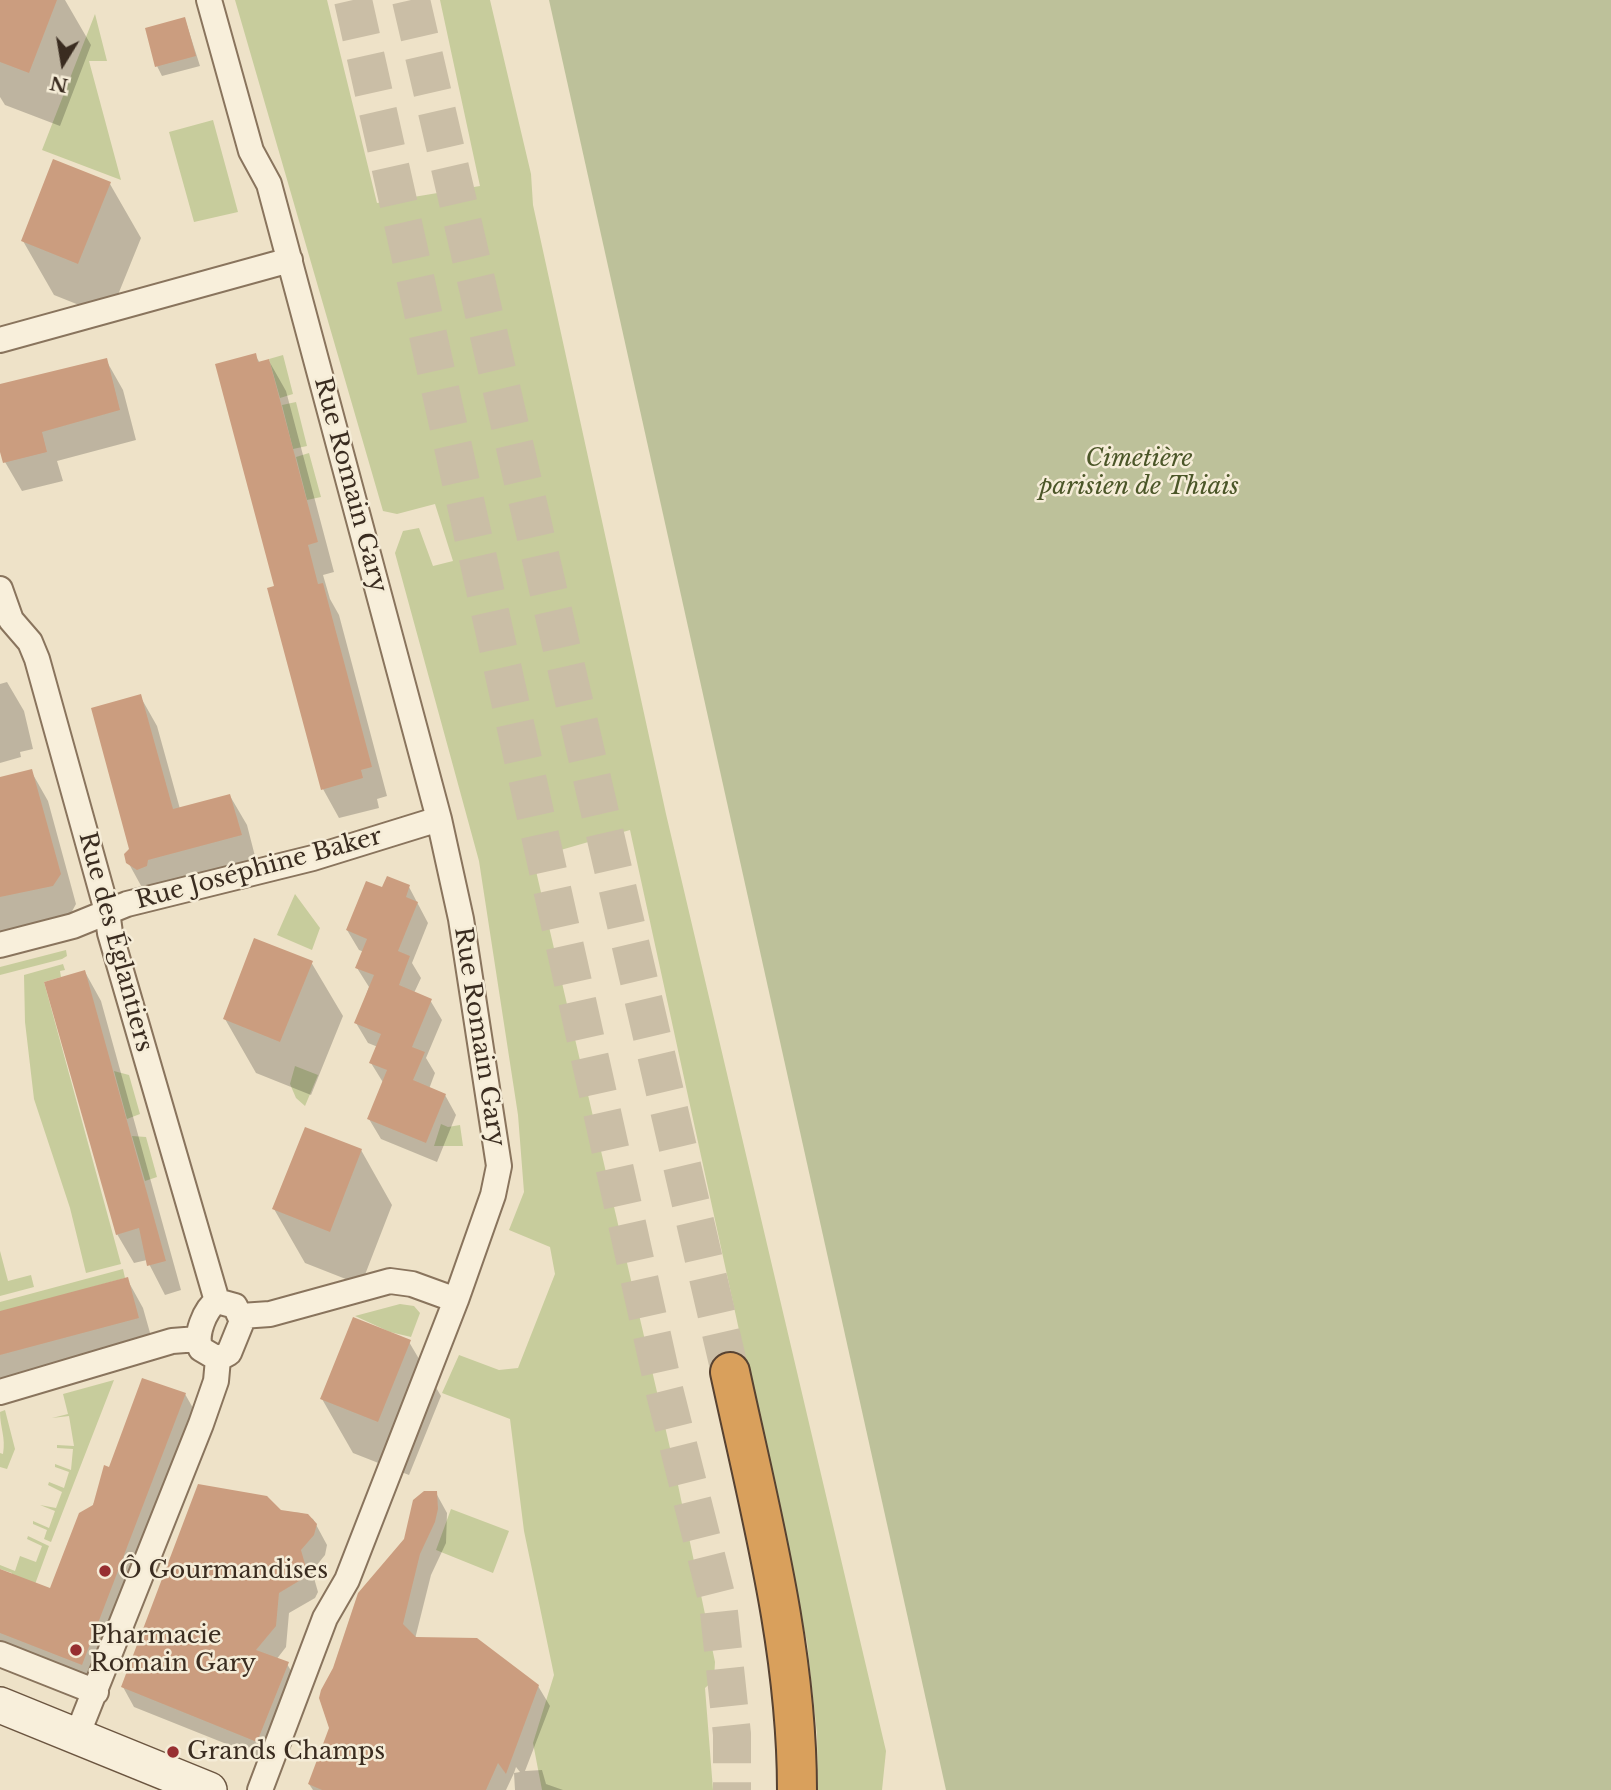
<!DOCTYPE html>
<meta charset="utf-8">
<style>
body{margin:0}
#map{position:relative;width:1611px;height:1790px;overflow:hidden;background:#eee2c8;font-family:"Libre Baskerville",serif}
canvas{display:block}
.north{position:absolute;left:28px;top:28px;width:70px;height:70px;-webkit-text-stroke:5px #f5ecd7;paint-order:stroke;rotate:191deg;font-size:19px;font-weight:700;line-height:28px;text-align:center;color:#3a2c20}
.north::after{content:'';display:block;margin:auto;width:24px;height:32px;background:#3a2c20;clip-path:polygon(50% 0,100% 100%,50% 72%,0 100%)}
</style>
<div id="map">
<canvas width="1611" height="1790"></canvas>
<div class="north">N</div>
</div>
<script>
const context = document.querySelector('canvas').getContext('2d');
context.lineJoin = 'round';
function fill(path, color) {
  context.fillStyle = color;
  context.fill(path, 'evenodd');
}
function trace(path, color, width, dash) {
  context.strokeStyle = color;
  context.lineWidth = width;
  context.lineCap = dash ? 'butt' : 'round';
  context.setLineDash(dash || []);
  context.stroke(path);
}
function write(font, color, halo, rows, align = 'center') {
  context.font = font + ' "Libre Baskerville",serif';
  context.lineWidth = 5;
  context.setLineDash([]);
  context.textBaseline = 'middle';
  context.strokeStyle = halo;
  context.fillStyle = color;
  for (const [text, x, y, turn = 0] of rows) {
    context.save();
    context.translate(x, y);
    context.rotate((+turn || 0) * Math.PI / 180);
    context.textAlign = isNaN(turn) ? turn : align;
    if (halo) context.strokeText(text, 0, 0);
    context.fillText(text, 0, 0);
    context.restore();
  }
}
fill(new Path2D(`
 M 235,0 L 327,0 L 377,203 L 480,186 L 440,0 L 490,0 L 531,174 L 533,205 L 666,814 L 886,1751 L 882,1790 L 818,1790 L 817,1734 L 807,1642 L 630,830 L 533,858 L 673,1461 L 715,1662 L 714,1680 L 705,1688 L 713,1790 L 542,1790 L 533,1743 L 554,1675 L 524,1531 L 510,1419 L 442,1393 L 459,1355 L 499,1370 L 518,1368 L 555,1274 L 550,1247 L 509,1230 L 524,1192 L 518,1115 L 479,861 L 395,553 L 403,531 L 419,528 L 433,566 L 453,561 L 435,504 L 397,514 L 383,511 Z
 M 95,14 L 107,61 L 89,61 L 121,180 L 42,150 Z
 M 213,120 L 238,212 L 194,222 L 169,132 Z
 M 283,355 L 293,394 L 280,398 L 269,359 Z
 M 296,402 L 307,446 L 293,449 L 282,405 Z
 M 309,453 L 321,497 L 307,500 L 296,457 Z
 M 295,894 L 320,928 L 312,950 L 277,935 Z
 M 66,950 L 67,956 L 62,959 L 0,975 L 0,967 Z
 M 63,964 L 65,970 L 60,971 L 61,977 L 44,982 L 121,1264 L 86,1273 L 70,1208 L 34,1099 L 25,1022 L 24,975 Z
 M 295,1066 L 318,1075 L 305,1106 L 296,1098 L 290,1084 Z
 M 114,1071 L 129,1075 L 140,1114 L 127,1119 Z
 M 441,1124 L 448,1127 L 460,1125 L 463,1146 L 434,1146 Z
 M 132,1136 L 146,1137 L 157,1177 L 145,1181 Z
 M 0,1251 L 8,1281 L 31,1275 L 34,1287 L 0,1296 Z
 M 123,1269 L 125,1278 L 0,1313 L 0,1302 Z
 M 400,1304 L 414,1306 L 420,1313 L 411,1337 L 390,1332 L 355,1316 Z
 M 114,1380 L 51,1542 L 44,1539 L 47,1530 L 33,1524 L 33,1521 L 49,1528 L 55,1511 L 40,1505 L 56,1508 L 62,1492 L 48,1485 L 49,1482 L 64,1488 L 69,1472 L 55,1467 L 55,1464 L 71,1470 L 73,1449 L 57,1448 L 57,1445 L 74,1446 L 69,1416 L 52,1418 L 68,1414 L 63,1394 Z
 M 5,1410 L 15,1449 L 7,1469 L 0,1467 L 0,1453 L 3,1454 C 6,1437 0,1428 0,1412 Z
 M 451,1509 L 509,1531 L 493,1573 L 436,1550 Z
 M 28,1536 L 49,1546 L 34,1587 L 11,1578 L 12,1573 L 0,1569 L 0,1565 L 15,1571 L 20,1556 L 36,1562 L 42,1546 L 27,1539 Z`), '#c7cc9c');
fill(new Path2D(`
 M 549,0 L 1611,0 L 1611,1790 L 946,1790 Z`), '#bdc19a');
fill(new Path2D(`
 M 0,0 L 65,0 L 91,45 L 60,126 L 5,105 L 0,97 Z
 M 185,19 L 200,66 L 162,76 L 157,66 Z
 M 110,184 L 141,238 L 109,317 L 54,295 L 23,241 Z
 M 255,355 L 260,363 L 269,361 L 286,391 L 334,572 L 323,575 L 330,599 L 339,615 L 387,796 L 377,799 L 379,808 L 339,818 L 323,789 L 276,587 Z
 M 106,360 L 123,390 L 136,440 L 57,461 L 63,481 L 22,491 L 5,462 L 0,446 L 0,386 Z
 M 7,682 L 24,711 L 33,749 L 20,752 L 21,757 L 0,763 L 0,684 Z
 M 140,696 L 157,726 L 180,809 L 230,796 L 247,825 L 257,864 L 145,893 L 128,862 Z
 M 31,771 L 48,801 L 76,904 L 70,915 L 0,932 L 0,779 Z
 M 409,887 L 428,923 L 412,963 L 421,978 L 414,993 L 430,1000 L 442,1020 L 426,1058 L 435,1073 L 429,1089 L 445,1095 L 456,1115 L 437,1162 L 381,1139 L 369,1119 L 384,1084 L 371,1063 L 378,1047 L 368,1043 L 356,1023 L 369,987 L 357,968 L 364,952 L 359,950 L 347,930 L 383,889 Z
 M 311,962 L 343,1016 L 311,1095 L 256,1073 L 225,1019 Z
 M 85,972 L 101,1001 L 181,1290 L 165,1295 L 147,1260 L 134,1263 L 117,1234 Z
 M 361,1150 L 392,1205 L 361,1285 L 305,1263 L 274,1209 Z
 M 127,1279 L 143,1308 L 154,1347 L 0,1388 L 0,1313 Z
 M 409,1342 L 441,1396 L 409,1475 L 353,1453 L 322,1399 Z
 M 185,1394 L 202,1424 L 99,1694 L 0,1655 L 0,1571 L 51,1591 L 110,1470 Z
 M 436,1493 L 447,1513 L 446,1543 L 431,1575 L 415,1639 L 538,1686 L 550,1706 L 525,1771 L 542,1770 L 546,1784 L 563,1790 L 515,1790 L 514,1773 L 520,1772 L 516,1767 L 514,1773 L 506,1790 L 313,1790 L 309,1784 L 405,1540 Z
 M 280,1511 L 301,1513 L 313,1519 L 327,1545 L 325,1555 L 312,1571 L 318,1592 L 315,1598 L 289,1613 L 286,1647 L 276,1660 L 287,1664 L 299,1684 L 269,1761 L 134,1707 L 123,1687 Z`), '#0003');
fill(new Path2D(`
 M 0,0 L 57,0 L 29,73 L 0,62 Z
 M 185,17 L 196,56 L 155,67 L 145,28 Z
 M 53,159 L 111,182 L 78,264 L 21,241 Z
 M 256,353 L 258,362 L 269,359 L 318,542 L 308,545 L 318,584 L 323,583 L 372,767 L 361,770 L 363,778 L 321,790 L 267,588 L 274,586 L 215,364 Z
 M 107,358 L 120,410 L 42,432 L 47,452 L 3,463 L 0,452 L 0,384 Z
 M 141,694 L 173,809 L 230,794 L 242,835 L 148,860 L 147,866 L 137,870 L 126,863 L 124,854 L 129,849 L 91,708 Z
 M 32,769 L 61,874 L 53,886 L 0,897 L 0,777 Z
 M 387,876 L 410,885 L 406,897 L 418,902 L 398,951 L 410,956 L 399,985 L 432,999 L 412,1047 L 425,1052 L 413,1080 L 446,1094 L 426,1143 L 367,1119 L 387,1070 L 369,1063 L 381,1034 L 354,1023 L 374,975 L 355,968 L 367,939 L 346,930 L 366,881 L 382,887 Z
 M 254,938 L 313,961 L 280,1042 L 223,1019 Z
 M 85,970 L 166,1261 L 147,1266 L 139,1228 L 116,1235 L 44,982 Z
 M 305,1127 L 362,1149 L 330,1232 L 272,1209 Z
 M 128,1277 L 139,1318 L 0,1355 L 0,1311 Z
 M 353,1317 L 411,1340 L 378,1422 L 320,1399 Z
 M 142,1378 L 186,1393 L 82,1665 L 0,1633 L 0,1569 L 50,1588 L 79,1513 L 93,1505 L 104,1465 L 109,1467 Z
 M 198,1484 L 267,1496 L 281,1510 L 308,1514 L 317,1524 L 314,1535 L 301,1550 L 307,1571 L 304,1578 L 279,1593 L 276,1626 L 256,1650 L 289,1662 L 257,1742 L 121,1687 Z
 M 424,1491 L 437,1491 L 438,1509 L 435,1522 L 420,1554 L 403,1624 L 416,1637 L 477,1638 L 539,1685 L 506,1774 L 498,1763 L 486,1790 L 322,1790 L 308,1784 L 329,1728 L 319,1698 L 321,1690 L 333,1668 L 358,1593 L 404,1539 L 413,1500 Z`), '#cb9d7f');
trace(new Path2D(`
 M 353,0 L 664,1389 L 718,1603 L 732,1734 L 732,1790
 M 411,0 L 730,1372`), '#cabea6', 38, [38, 19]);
const minor = new Path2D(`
 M 209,0 L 251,151 L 269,184 L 439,819 L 461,919 L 499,1166 L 493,1195 L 456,1300 L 347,1580 L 325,1618 L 260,1790
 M 0,340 L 290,260
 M 0,589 L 11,620 L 30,642 L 37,659 L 107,911 L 110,933 L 217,1301
 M 0,945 L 73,926 L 127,904 L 313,858 L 439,819
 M 217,1301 L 235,1306 L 242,1321 L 229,1353 L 218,1359 L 201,1349 C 194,1336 205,1309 217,1301 Z
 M 241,1316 L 270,1314 L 390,1281 L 412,1284 L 456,1300
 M 0,1392 L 172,1341 L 198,1339
 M 0,1654 L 96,1692
 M 76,1738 L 201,1424 L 216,1381 L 218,1359`);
const secondary = new Path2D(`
 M 0,1705 L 209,1790`);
const motorway = new Path2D(`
 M 730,1372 C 760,1511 797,1648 797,1790`);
trace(minor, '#89745d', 28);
trace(secondary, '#6b5540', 38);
trace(motorway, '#574231', 42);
trace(minor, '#f8efdb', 24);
trace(secondary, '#f8efdb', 35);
trace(motorway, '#d9a05c', 38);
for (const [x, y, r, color] of [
 [105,1571,7,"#972f31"],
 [76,1650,7,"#972f31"],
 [173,1752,7,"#972f31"]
]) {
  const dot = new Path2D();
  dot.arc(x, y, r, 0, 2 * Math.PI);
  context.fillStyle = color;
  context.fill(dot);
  trace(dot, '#f5ecd7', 2.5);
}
write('italic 24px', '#4b5628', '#f5ecd7', [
 ["Cimetière",1139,459],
 ["parisien de Thiais",1139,487]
]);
write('24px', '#3a2c20', '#f5ecd7', [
 ["Rue Romain Gary",350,485,75],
 ["Rue Joséphine Baker",259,869,-15],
 ["Rue des Églantiers",115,942,75],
 ["Rue Romain Gary",479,1037,81]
]);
write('24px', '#3a2c20', '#f5ecd7', [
 ["Ô Gourmandises",119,1571],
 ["Pharmacie",90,1636],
 ["Romain Gary",90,1664],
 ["Grands Champs",187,1752]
], 'left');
</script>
